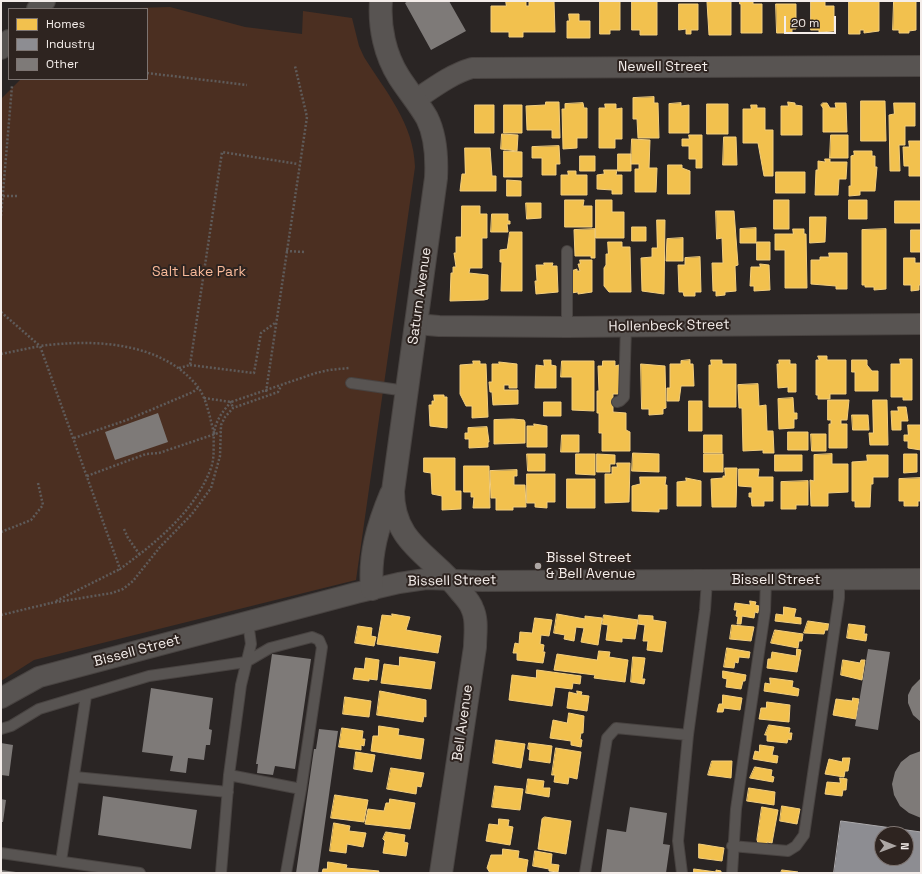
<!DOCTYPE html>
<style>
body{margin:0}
#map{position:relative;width:922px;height:874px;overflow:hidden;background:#2a2524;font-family:"Space Grotesk",sans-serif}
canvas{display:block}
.frame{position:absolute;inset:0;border:2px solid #f4edea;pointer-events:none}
.legend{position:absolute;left:8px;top:8px;width:140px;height:72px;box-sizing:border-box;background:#2e2420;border:1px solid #7d7471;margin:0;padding:5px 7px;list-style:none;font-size:12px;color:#f4edea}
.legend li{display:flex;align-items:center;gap:8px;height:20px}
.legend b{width:20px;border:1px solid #7d7471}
.north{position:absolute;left:874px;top:826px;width:40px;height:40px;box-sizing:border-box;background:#2e2420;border:1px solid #7d7471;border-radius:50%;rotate:91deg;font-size:11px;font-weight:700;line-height:16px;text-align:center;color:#f4edea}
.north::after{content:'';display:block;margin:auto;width:14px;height:18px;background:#ada7a5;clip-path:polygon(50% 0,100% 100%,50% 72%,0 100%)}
.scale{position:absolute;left:784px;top:16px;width:52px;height:18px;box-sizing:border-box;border:2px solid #f4edea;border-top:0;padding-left:5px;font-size:12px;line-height:14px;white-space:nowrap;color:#f4edea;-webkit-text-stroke:3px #2e2420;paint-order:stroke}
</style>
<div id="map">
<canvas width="922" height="874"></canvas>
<div class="frame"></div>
<ul class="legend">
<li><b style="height:11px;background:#f2c14e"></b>Homes</li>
<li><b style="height:11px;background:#8d8d92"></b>Industry</li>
<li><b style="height:11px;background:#7e7a78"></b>Other</li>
</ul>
<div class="north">N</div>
<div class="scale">20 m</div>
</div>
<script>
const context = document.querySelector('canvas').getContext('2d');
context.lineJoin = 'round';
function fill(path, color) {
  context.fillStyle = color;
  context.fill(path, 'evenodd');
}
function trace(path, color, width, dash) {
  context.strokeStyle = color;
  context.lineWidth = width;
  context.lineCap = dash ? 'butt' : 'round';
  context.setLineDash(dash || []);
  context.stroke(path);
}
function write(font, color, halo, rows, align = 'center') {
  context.font = font + ' "Space Grotesk",sans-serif';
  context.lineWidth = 4;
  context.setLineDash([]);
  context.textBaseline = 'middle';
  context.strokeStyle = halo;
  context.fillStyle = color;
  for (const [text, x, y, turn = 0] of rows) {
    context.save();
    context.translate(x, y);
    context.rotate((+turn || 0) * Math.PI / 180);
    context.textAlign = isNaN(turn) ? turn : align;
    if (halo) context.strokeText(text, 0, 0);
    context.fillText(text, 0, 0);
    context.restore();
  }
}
fill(new Path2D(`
 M 170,7 L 245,27 L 302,34 L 303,11 L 352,18 L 359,46 L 364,57 C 386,92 414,124 415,167 L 356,580 L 34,660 L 1,681 L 1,99 L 21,79 L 147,79 L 147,9 L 102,9 Z`), '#4b2f21');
const homes = new Path2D(`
 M 506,1 L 526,1 L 526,6 L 529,6 L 529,1 L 554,1 L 555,32 L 523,32 L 523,37 L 509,37 L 509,32 L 491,32 L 491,6 L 506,6 Z
 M 600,1 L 620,1 L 620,30 L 610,30 L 610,34 L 600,34 Z
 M 632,1 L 657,1 L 657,35 L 640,35 L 640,30 L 632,30 Z
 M 731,1 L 731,35 L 709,35 L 707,2 Z
 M 740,1 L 753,1 L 753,4 L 762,4 L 762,33 L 741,33 L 741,4 L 740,4 Z
 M 811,1 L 825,1 L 825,6 L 834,6 L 834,31 L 819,32 L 819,30 L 811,30 Z
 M 849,1 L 879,1 L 879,31 L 864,33 L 864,30 L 860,30 L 860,34 L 849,34 Z
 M 894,1 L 916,1 L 916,30 L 909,31 L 909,33 L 899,33 L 899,30 L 893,30 Z
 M 679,4 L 698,4 L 698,30 L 691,30 L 691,34 L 686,34 L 686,29 L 679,30 Z
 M 776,4 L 796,4 L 796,29 L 792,29 L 792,33 L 777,33 Z
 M 569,14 L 579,14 L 579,21 L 590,21 L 590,38 L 567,38 L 567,21 L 569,21 Z
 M 654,97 L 654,103 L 658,103 L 659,138 L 638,138 L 637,119 L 633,119 L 633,98 Z
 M 861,101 L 885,101 L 886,141 L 861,141 Z
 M 546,102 L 559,102 L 560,138 L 552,138 L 552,130 L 527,130 L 526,106 L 545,105 Z
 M 788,102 L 795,103 L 795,105 L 802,106 L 802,135 L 781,135 L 781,106 L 788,106 Z
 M 583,103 L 584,108 L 587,108 L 587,138 L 577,138 L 577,148 L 563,149 L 562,109 L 565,109 L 565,104 Z
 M 681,103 L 681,106 L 689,105 L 689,133 L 669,133 L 669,104 Z
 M 823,103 L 827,103 L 830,108 L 836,108 L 835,103 L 846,103 L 847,132 L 823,132 L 823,108 L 821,105 Z
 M 894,103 L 915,103 L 915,126 L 905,126 L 905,145 L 899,145 L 900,171 L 890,171 L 889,115 L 894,114 Z
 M 605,104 L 616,104 L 616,109 L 622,108 L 622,139 L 615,139 L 615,148 L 599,148 L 599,108 L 605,108 Z
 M 707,104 L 728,104 L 728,134 L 707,134 Z
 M 475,105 L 494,105 L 494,133 L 475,133 Z
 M 504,105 L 522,105 L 522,133 L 504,133 Z
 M 751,105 L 757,105 L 757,108 L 765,108 L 765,130 L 773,130 L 773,176 L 764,176 L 758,143 L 743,143 L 743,109 L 751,109 Z
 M 502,134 L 518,135 L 517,151 L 501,149 Z
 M 689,135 L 702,135 L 702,168 L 696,168 L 696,159 L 689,159 L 689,146 L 682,146 L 682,139 L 689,139 Z
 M 831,135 L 848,135 L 848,158 L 830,158 Z
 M 724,137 L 736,137 L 737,165 L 723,165 Z
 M 632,139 L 650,140 L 649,168 L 657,168 L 656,192 L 635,192 L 635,169 L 639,169 L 639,164 L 631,164 Z
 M 909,141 L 921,141 L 921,176 L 909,176 L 909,166 L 904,166 L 903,147 L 909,147 Z
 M 559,146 L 560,164 L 556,164 L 556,175 L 542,175 L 542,158 L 532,158 L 532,147 Z
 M 465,148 L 490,148 L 492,176 L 496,176 L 496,191 L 460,191 L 462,174 L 465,174 Z
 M 504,151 L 522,152 L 522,177 L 504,177 Z
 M 854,151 L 872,151 L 872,156 L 875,156 L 875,167 L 877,167 L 875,191 L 860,191 L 860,195 L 849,196 L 849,186 L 851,186 L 851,156 L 854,155 Z
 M 618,154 L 631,154 L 631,171 L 618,171 Z
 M 580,156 L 595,156 L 595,171 L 580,171 Z
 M 825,159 L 830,159 L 830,162 L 847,162 L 846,179 L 839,179 L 838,195 L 815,195 L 816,170 L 818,170 L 818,161 L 825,162 Z
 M 668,165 L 682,165 L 682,168 L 690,171 L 690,194 L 668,194 Z
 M 604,170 L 617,170 L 616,175 L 622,175 L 622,194 L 612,194 L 612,190 L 597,189 L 597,175 L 604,174 Z
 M 568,171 L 576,171 L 576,175 L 587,175 L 587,195 L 561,195 L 561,175 L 568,175 Z
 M 776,172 L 805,172 L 805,193 L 776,193 Z
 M 507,180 L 521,181 L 521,196 L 507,196 Z
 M 565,200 L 584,200 L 583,206 L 592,206 L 592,227 L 565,227 Z
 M 596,200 L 612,200 L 612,212 L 624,212 L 624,238 L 596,238 Z
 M 774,200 L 789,200 L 789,229 L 774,229 Z
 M 849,200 L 867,200 L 867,219 L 849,219 Z
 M 895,201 L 921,201 L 921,223 L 895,223 Z
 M 526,203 L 541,203 L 541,218 L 527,219 Z
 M 462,206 L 480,206 L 480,214 L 487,214 L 487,238 L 482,238 L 482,268 L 470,268 L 469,273 L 488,275 L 488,299 L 484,300 L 450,301 L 451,273 L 453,273 L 453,267 L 456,267 L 454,253 L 456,253 L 456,237 L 461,237 Z
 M 716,211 L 734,211 L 738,265 L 735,266 L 736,291 L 725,292 L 725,295 L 716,296 L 716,291 L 713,291 L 712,263 L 723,263 L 722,238 L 717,239 Z
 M 492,214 L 508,214 L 508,221 L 510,221 L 510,224 L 507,224 L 508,232 L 491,232 Z
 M 810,217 L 826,217 L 825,242 L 810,243 Z
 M 657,220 L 665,220 L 664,294 L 642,291 L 641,258 L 652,257 L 652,248 L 657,248 Z
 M 632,227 L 646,227 L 646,241 L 632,241 Z
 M 756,228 L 756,243 L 740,243 L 740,229 Z
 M 595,229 L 595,258 L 591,258 L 591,256 L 575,256 L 574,230 Z
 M 793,229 L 804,229 L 804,234 L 806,234 L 807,288 L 785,288 L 785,250 L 775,250 L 775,234 L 793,234 Z
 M 886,229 L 886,289 L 874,290 L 874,287 L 865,287 L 865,285 L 862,285 L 862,230 Z
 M 911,230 L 921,230 L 921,252 L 911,252 Z
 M 510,232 L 522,232 L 522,291 L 501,291 L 502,262 L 500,262 L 500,250 L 507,249 Z
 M 683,238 L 683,261 L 666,261 L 667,239 Z
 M 608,242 L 622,242 L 622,247 L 630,247 L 631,292 L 609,292 L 604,286 L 604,268 L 606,265 L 606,254 L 608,254 Z
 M 757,242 L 770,242 L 770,260 L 757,260 Z
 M 829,253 L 847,253 L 847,289 L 836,289 L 836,286 L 811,284 L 811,260 L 820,260 L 820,257 L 829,257 Z
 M 700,257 L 701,292 L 695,292 L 695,296 L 684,296 L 683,292 L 679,292 L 678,265 L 685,265 L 685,258 Z
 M 904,258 L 915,258 L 915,263 L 921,263 L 921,285 L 919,285 L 919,290 L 911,291 L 911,285 L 904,285 Z
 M 580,260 L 592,260 L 592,292 L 578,294 L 578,292 L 571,293 L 571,271 L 577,269 L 577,271 L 580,271 L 578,264 L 580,264 Z
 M 544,263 L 553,263 L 552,266 L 557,266 L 558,292 L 536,294 L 535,281 L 537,281 L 536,265 L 544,265 Z
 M 760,264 L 769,265 L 770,290 L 754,291 L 754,286 L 750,286 L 751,267 L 760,267 Z
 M 818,356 L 827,356 L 827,360 L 846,360 L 846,394 L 830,394 L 830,399 L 818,399 L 818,395 L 816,395 L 816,360 L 819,360 Z
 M 900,359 L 912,359 L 912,400 L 903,400 L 903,397 L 891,397 L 891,364 L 900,364 Z
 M 544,360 L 551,360 L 551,365 L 556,366 L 556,388 L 535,388 L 536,365 L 544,366 Z
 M 690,360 L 690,364 L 693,364 L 694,386 L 681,386 L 679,401 L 667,401 L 667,388 L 670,388 L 670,364 L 681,364 L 681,361 Z
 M 711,360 L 722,360 L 722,364 L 736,364 L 736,407 L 709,407 L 709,365 L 711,365 Z
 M 779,360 L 790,360 L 790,364 L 796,364 L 796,392 L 788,392 L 788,387 L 778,388 L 777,364 L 779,364 Z
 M 852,360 L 867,360 L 867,365 L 872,371 L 878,371 L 878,391 L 855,391 L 855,372 L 852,372 Z
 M 473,361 L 480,361 L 480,364 L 486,364 L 488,417 L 472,418 L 472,406 L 466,406 L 460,394 L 460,365 L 473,364 Z
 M 562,361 L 594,361 L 594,411 L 572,410 L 572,377 L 561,377 Z
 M 603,361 L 615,361 L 615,366 L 619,365 L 619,394 L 613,394 L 613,412 L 626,413 L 626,430 L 630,432 L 630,451 L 602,451 L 602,433 L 599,433 L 599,413 L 597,413 L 597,391 L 599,391 L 598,366 L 602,366 Z
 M 499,362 L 517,364 L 517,388 L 509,388 L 509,385 L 504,385 L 504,390 L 518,390 L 518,404 L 493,405 L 492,392 L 490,392 L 489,382 L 492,382 L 492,364 L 499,364 Z
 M 641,364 L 665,366 L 666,408 L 663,409 L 663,414 L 649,415 L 649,409 L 642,409 Z
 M 758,384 L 759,406 L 766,405 L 767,431 L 773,431 L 774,453 L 763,453 L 763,450 L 743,451 L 742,408 L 739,408 L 738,385 Z
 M 434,395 L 444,395 L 444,397 L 447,397 L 447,428 L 430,426 L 429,405 L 432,405 L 432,401 L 434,401 Z
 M 793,398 L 794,413 L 797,413 L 797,419 L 794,419 L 794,428 L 779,429 L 778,399 Z
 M 828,400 L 849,400 L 847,420 L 841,420 L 841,424 L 847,424 L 847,448 L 829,448 L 829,424 L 831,424 L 831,420 L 828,420 Z
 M 873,400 L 887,400 L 888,445 L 870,445 L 869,433 L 873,433 Z
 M 689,401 L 702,401 L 702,431 L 689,431 Z
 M 544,402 L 561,402 L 561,416 L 544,416 Z
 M 898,407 L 906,407 L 908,421 L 901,421 L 901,430 L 892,430 L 891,411 L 898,411 Z
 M 852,415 L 868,415 L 869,430 L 853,430 Z
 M 513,419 L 524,420 L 525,422 L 525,443 L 494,444 L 494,420 Z
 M 534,424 L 547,426 L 547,447 L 527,447 L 527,426 L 534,426 Z
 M 908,425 L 921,425 L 921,450 L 908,448 L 908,441 L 904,441 L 904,435 L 908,435 Z
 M 487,427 L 489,442 L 488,442 L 488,447 L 469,448 L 469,439 L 465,439 L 465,433 L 468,433 L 468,428 Z
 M 788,432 L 808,432 L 808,450 L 788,450 Z
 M 811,434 L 826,434 L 826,451 L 812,451 Z
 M 562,435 L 579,435 L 579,452 L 561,452 Z
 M 704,435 L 722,435 L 722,453 L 704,453 Z
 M 633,453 L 659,454 L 659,472 L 632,471 Z
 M 527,454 L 545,454 L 545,471 L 528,471 Z
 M 576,454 L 595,454 L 595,475 L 576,474 Z
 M 597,454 L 615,455 L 615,464 L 610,464 L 610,472 L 597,472 Z
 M 704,454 L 723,454 L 723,472 L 704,472 Z
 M 832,454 L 832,464 L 848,464 L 848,492 L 828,493 L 828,506 L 811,506 L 810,480 L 814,481 L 814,455 Z
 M 904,454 L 917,454 L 917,472 L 904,473 Z
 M 775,455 L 802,455 L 802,471 L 775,471 Z
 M 867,455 L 888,455 L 888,477 L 873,477 L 873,484 L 871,484 L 870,507 L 855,507 L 855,501 L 852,501 L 852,462 L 867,461 Z
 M 424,458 L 455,458 L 455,491 L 461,491 L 461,509 L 442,510 L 442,496 L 432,494 L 431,473 L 424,472 Z
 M 617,463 L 630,463 L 629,502 L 605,503 L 605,474 L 612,474 L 612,467 L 617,467 Z
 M 464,466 L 489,466 L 490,508 L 473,508 L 474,497 L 471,497 L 471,492 L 464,492 Z
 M 725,468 L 737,468 L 736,507 L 712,507 L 711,479 L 723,478 L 723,476 L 725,476 Z
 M 739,469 L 759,469 L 758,477 L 773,477 L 773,501 L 764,501 L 764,506 L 752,506 L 751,497 L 749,497 L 749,493 L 752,493 L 752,487 L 739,486 Z
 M 517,470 L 517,476 L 514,476 L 514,485 L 525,485 L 526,507 L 513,507 L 513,510 L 496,510 L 496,498 L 491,498 L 490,471 Z
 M 527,474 L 555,474 L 555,502 L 547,502 L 547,508 L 535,507 L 535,503 L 527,503 Z
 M 640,477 L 666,477 L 665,485 L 667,485 L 667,509 L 659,509 L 659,512 L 632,511 L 632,486 L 640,484 Z
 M 686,478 L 701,481 L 701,506 L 677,506 L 677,482 L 686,481 Z
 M 921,478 L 921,501 L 918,501 L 918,506 L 904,506 L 904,501 L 899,501 L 899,479 Z
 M 567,479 L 595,479 L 595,508 L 567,508 Z
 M 808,481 L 808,505 L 796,505 L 796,509 L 781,509 L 781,482 Z
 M 750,601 L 756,602 L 755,605 L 759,606 L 758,613 L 755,612 L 754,618 L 742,616 L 741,624 L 737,624 L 738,617 L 736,616 L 737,610 L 734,610 L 735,603 L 750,605 Z
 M 784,607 L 796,609 L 794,617 L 801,618 L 801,624 L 775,621 L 776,614 L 783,615 Z
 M 392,614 L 410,617 L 406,630 L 441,636 L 438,653 L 377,644 L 382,615 L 392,616 Z
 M 557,614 L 585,619 L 585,616 L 602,618 L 598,645 L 581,642 L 584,628 L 576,627 L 574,641 L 564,639 L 565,635 L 554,633 Z
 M 604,615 L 638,620 L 635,639 L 622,638 L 622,642 L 606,640 L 608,625 L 602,624 Z
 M 639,615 L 653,616 L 653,620 L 666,622 L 662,652 L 647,650 L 648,641 L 643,641 L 645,625 L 638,624 Z
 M 535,618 L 552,620 L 549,636 L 541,635 L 540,644 L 544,645 L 543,652 L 545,652 L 543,663 L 517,660 L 517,653 L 513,653 L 515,643 L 519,644 L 520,632 L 532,633 Z
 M 808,621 L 829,624 L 828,630 L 825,630 L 824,634 L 804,633 Z
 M 849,624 L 865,626 L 864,634 L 867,634 L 866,641 L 847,638 Z
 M 732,625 L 754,627 L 751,641 L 730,639 Z
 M 358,626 L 372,628 L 371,636 L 376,637 L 374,646 L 355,643 Z
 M 775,630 L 803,634 L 802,641 L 799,641 L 798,648 L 771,643 Z
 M 727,648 L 750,652 L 749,658 L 739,657 L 738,663 L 735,662 L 734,668 L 724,667 Z
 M 797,649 L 801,650 L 797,672 L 767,668 L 768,659 L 771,659 L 772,652 L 796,656 Z
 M 599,651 L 610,652 L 609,657 L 628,660 L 625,682 L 594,678 L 595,675 L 554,670 L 557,654 L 597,660 Z
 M 400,657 L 435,662 L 431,689 L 381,683 L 384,664 L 399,666 Z
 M 633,657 L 645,658 L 642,679 L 645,679 L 644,684 L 631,682 Z
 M 366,658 L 379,660 L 377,680 L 369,679 L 369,681 L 353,679 L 355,668 L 364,669 Z
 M 843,660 L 860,663 L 861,660 L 865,660 L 862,680 L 841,675 Z
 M 537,670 L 581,676 L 580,684 L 573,683 L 572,689 L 555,687 L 552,706 L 509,700 L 512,675 L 536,678 Z
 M 723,671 L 746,675 L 745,681 L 743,681 L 741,689 L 726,687 L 727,679 L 723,678 Z
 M 770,678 L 793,681 L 792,687 L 799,689 L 798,696 L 764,691 L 765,683 L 770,684 Z
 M 380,691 L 426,700 L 426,717 L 424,716 L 423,722 L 377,715 Z
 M 577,691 L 582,692 L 581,695 L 589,696 L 587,711 L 567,708 L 569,692 L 577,694 Z
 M 723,695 L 742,698 L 740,710 L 724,708 L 723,712 L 717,712 L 719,704 L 722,704 Z
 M 345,697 L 371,701 L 369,717 L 343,714 Z
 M 853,698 L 859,699 L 856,719 L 833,715 L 836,699 L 852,701 Z
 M 767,702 L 790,705 L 789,722 L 759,719 L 761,708 L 766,708 Z
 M 569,713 L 584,716 L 583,733 L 581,733 L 580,739 L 582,740 L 581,747 L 571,745 L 571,741 L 550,738 L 553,720 L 567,723 Z
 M 769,725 L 790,728 L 789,733 L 792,733 L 791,740 L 788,739 L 787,743 L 767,741 L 767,735 L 765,735 Z
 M 379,726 L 399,729 L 398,735 L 424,739 L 421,759 L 371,751 L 373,736 L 378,736 Z
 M 342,728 L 363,731 L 362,739 L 365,739 L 364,746 L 361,745 L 361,750 L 339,747 Z
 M 496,740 L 525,744 L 521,768 L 493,763 Z
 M 529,743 L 552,746 L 550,763 L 529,760 L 530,750 L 528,749 Z
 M 760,745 L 774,747 L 772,755 L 778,756 L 777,763 L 753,759 L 755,751 L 759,752 Z
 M 556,748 L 581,752 L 577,779 L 569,777 L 568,784 L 554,782 L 555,775 L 552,775 Z
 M 356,752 L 375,755 L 372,772 L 354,769 Z
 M 843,758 L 850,758 L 848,771 L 845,771 L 844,777 L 825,774 L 829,759 L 842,762 Z
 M 712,761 L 732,761 L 731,778 L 708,775 Z
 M 755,767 L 772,770 L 771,776 L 774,777 L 773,782 L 750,778 Z
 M 391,768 L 424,773 L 421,787 L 417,786 L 416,794 L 387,789 Z
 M 840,778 L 847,779 L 846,790 L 843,790 L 842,796 L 825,794 L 827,782 L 840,783 Z
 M 528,779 L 544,781 L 543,788 L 550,788 L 549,797 L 526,793 Z
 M 495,786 L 523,789 L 520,810 L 492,807 Z
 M 749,788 L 775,792 L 774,805 L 747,801 Z
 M 335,795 L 368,800 L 364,822 L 331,818 Z
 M 390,799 L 415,803 L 410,829 L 365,824 L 368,809 L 384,811 L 386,803 L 389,803 Z
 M 782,806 L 800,809 L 797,824 L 780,821 Z
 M 762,807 L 778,810 L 772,843 L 767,842 L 767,844 L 758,843 L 757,840 Z
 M 545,817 L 571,821 L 566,854 L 538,849 L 542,819 Z
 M 499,819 L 509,820 L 508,826 L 513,827 L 510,845 L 486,841 L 489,824 L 498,825 Z
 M 334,823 L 350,826 L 349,831 L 366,833 L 363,847 L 347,844 L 346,853 L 330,851 Z
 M 386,832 L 405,835 L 404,842 L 408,843 L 406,856 L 383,853 L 385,841 L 383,839 Z
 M 699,844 L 724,848 L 722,861 L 699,858 Z
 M 503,849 L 519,851 L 518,858 L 528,860 L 526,873 L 490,873 L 487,868 L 491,855 L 502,855 Z
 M 535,851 L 552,854 L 551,864 L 559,865 L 558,872 L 549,871 L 549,869 L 533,866 Z
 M 328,862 L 347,865 L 346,868 L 379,871 L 378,873 L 322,873 L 323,869 L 327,869 Z
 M 694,869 L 716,872 L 716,870 L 721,871 L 721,873 L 694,873 Z
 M 782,870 L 798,872 L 798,873 L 781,873 Z`);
fill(homes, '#f2c14e');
trace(homes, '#f3ce7d', 1);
const industry = new Path2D(`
 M 841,821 L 921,832 L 921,873 L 834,873 ZM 882,834 L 906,834 L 906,858 L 882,858 Z`);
fill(industry, '#8d8d92');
trace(industry, '#acaaac', 1);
fill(new Path2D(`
 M 408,1 L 449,1 L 466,31 L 431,50 L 405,3 Z
 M 158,413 L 168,442 L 115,460 L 105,432 Z
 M 868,649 L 890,652 L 878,730 L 855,726 Z
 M 272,654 L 311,659 L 295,769 L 275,766 L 273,775 L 257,773 L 258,764 L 256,764 Z
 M 921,678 L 921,722 L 913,715 L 908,703 L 908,695 L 912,687 Z
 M 151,688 L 213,698 L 209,729 L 212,730 L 210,745 L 206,745 L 204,760 L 188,758 L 186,773 L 170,771 L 173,756 L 142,752 Z
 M 319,729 L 338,731 L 318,873 L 296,873 L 314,749 L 316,749 Z
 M 1,743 L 13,745 L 9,776 L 1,775 Z
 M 921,751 L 921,818 L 909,813 L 900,806 L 894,795 L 892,784 L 895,772 L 901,762 L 910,755 Z
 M 103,796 L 197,810 L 191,849 L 98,835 Z
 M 1,799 L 6,800 L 3,822 L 1,822 Z
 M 630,807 L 667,813 L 663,844 L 670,845 L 666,873 L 601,873 L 607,829 L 626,832 Z
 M 1,870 L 16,872 L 16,873 L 1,873 Z`), '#7e7a78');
const service = new Path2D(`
 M 567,327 L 567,251
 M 351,383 L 406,391
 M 617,402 L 620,401 L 624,397 L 626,326
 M 1,729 L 11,726 L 39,709 L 149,676 L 246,662 L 270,648 L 312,637 L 319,640 L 322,647 L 301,789 L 286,873
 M 229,775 L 301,789
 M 75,777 L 228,792
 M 732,846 L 788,851 L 796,846 L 804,835 L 839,598 L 839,580
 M 1,853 L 140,873
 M 61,861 L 86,696
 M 221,873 L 229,775 L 241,685 L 251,644 L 248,622
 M 585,873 L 607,738 L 616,728 L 688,735 L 705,610 L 707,580
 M 682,873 L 678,841 L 688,735
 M 732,873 L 736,809 L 765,611 L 766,580`);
const minor = new Path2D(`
 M 37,9 L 45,1
 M 1,49 L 9,40
 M 415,100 C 433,88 451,74 472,68 L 921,66
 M 416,324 L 439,326 L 567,327 L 921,324
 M 1,698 L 39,677 L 356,593 L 399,583 L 426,579 L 482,581 L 921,579`);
const tertiary = new Path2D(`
 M 381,1 C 379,27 385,55 399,77 C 408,91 419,104 427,118 C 436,136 437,158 436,178 L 393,491 C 393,544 431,554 460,591 C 464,596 470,602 472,608 C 478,620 475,634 475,647 L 441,873
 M 372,589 C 369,555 378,525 391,494`);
trace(service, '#484341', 12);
trace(minor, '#484341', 22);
trace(tertiary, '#484341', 24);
trace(new Path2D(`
 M 147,73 L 247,85
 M 3,196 L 19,196
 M 1,216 L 12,86
 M 286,251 L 305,252
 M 1,312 L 40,346
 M 1,354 L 40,346
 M 190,365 L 254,373 L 261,333 L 275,323
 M 179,368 L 190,365 L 222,152 L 298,164
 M 266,392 L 307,117 L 295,66
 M 204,398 L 231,402 L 316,373 L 329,370 L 349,368
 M 214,433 C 210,419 207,399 198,387 C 162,341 92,339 40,346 L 120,569 C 157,542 195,511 211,468 C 215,457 213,445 214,434 C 215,421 223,411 231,402 L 233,408
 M 74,438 L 127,420 L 193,392 L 198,388
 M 87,476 L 146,454 L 159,453 L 221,432
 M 124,529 L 128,538 L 140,555
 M 1,532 L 31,520 L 43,505 L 38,483
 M 56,601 L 120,569
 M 51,603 L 112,593 L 123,589 L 133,581 L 160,547 L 192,514 L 211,488 L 220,456 L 221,425 L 225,417 L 233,408 L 278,392 L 281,386
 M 1,615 L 51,603`), '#5f5b5a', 2.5, [2, 2]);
trace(service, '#585452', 10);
trace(minor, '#585452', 20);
trace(tertiary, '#585452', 22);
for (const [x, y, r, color] of [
 [538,566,4,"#ada7a5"]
]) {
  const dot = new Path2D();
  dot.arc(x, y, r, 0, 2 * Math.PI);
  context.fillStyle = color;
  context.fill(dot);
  trace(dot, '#2e2420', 1.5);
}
write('14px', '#f4edea', '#2e2420', [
 ["Newell Street",663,67],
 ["Saturn Avenue",420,296,-82],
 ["Hollenbeck Street",669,326,-1],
 ["Bissell Street",776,580],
 ["Bissell Street",452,581,-1],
 ["Bissell Street",137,651,-15],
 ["Bell Avenue",463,723,-82]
]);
write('14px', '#f8b999', '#2e2420', [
 ["Salt Lake Park",199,272]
]);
write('14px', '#f4edea', '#2e2420', [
 ["Bissel Street",546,558],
 ["& Bell Avenue",546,574]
], 'left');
</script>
